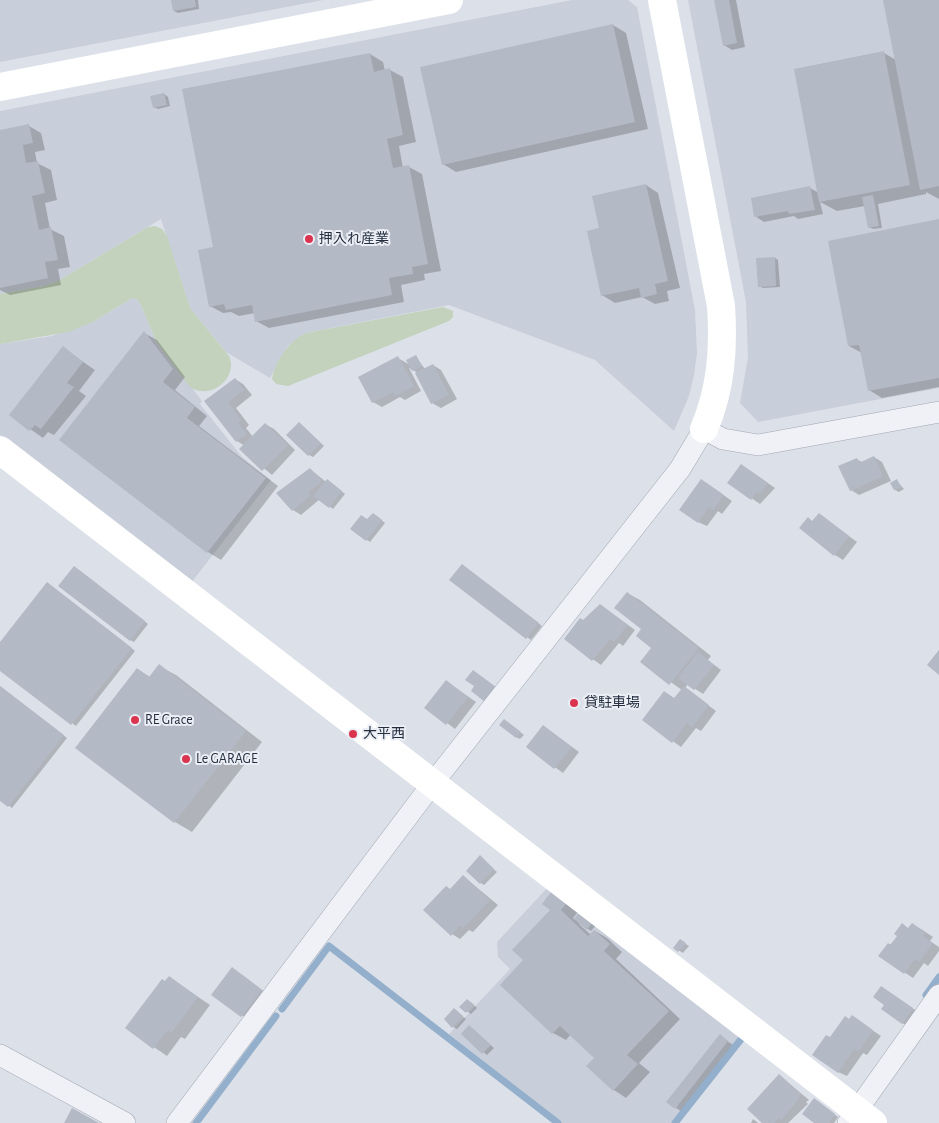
<!DOCTYPE html>
<meta charset="utf-8">
<style>
body{margin:0}
canvas{display:block;background:#dce0e8}
</style>
<canvas width="939" height="1123"></canvas>
<script>
const context = document.querySelector('canvas').getContext('2d');
context.lineJoin = 'round';
function fill(path, color) {
  context.fillStyle = color;
  context.fill(path, 'evenodd');
}
function trace(path, color, width, dash) {
  context.strokeStyle = color;
  context.lineWidth = width;
  context.lineCap = dash ? 'butt' : 'round';
  context.setLineDash(dash || []);
  context.stroke(path);
}
function write(font, color, halo, rows, align = 'center') {
  context.font = font + ' "Alegreya Sans","Noto Sans JP",sans-serif';
  context.lineWidth = 4;
  context.setLineDash([]);
  context.textBaseline = 'middle';
  context.strokeStyle = halo;
  context.fillStyle = color;
  for (const [text, x, y, turn = 0] of rows) {
    context.save();
    context.translate(x, y);
    context.rotate((+turn || 0) * Math.PI / 180);
    context.textAlign = isNaN(turn) ? turn : align;
    if (halo) context.strokeText(text, 0, 0);
    context.fillText(text, 0, 0);
    context.restore();
  }
}
fill(new Path2D(`
 M 0,0 L 323,0 L 0,62 Z
 M 572,0 L 628,0 L 637,7 L 695,310 L 697,353 L 694,375 L 689,396 L 674,431 L 595,360 L 449,305 L 306,333 L 288,346 L 270,378 L 226,352 L 190,308 L 161,219 L 58,281 L 44,286 L 0,294 L 0,111 Z
 M 688,0 L 939,0 L 939,388 L 758,422 L 740,403 L 748,357 L 746,302 Z
 M 132,298 L 138,300 L 141,305 L 157,343 L 202,401 L 200,404 L 242,457 L 271,480 L 191,583 L 0,435 L 0,344 L 52,336 L 93,322 Z
 M 548,887 L 740,1036 L 671,1123 L 563,1123 L 449,1034 L 510,969 L 498,957 L 497,942 Z`), '#c9cfda');
fill(new Path2D(`
 M 155,226 L 162,229 L 167,236 L 190,308 L 229,356 C 239,378 210,401 190,387 L 157,343 L 141,305 L 138,300 L 132,298 L 93,322 L 68,332 L 0,344 L 0,294 L 44,286 L 58,281 L 148,227 Z
 M 443,307 L 453,311 L 453,317 L 449,321 L 288,386 L 276,384 L 272,379 C 275,361 290,340 306,333 Z`), '#c2d2bc');
fill(new Path2D(`
 M 172,0 L 198,0 L 199,9 L 178,13 L 174,11 Z
 M 715,0 L 736,0 L 745,47 L 732,50 L 724,45 Z
 M 884,0 L 939,0 L 939,199 L 926,192 L 926,194 L 878,204 L 882,228 L 873,229 L 869,227 L 865,206 L 837,211 L 820,202 L 823,214 L 798,219 L 794,216 L 764,222 L 756,217 L 810,188 L 819,193 L 884,53 L 896,60 Z
 M 613,25 L 626,33 L 648,129 L 456,172 L 443,164 Z
 M 370,54 L 383,62 L 385,71 L 390,70 L 403,77 L 416,142 L 399,146 L 403,168 L 409,167 L 422,174 L 441,271 L 424,274 L 425,280 L 401,285 L 404,302 L 269,328 L 256,321 L 255,313 L 239,316 L 231,312 L 223,313 L 210,306 L 215,248 Z
 M 164,94 L 168,97 L 170,106 L 158,109 L 154,107 Z
 M 29,126 L 41,133 L 45,150 L 35,152 L 37,163 L 51,170 L 57,200 L 45,203 L 50,229 L 64,236 L 70,267 L 58,269 L 61,285 L 10,295 L 0,290 L 0,131 Z
 M 646,185 L 658,193 L 680,288 L 667,291 L 669,301 L 655,304 L 642,297 L 615,303 L 602,295 L 601,229 Z
 M 939,221 L 939,387 L 882,398 L 869,390 L 862,353 L 849,346 Z
 M 775,258 L 778,260 L 780,287 L 763,288 L 759,286 Z
 M 144,333 L 157,340 L 185,377 L 175,390 L 207,416 L 199,426 L 278,486 L 221,560 L 208,552 L 61,439 Z
 M 63,348 L 95,370 L 79,391 L 86,396 L 54,435 L 48,432 L 43,438 L 10,415 Z
 M 416,357 L 425,369 L 433,365 L 441,370 L 457,399 L 441,408 L 432,403 L 418,373 L 409,368 L 421,391 L 405,400 L 400,397 L 382,407 L 373,402 L 398,358 L 410,365 Z
 M 235,379 L 243,384 L 252,395 L 236,408 L 249,425 L 246,428 L 253,437 L 265,424 L 274,429 L 295,450 L 272,475 L 241,449 L 245,446 L 237,441 L 206,401 Z
 M 299,423 L 324,446 L 313,457 L 309,455 Z
 M 874,457 L 882,462 L 891,481 L 859,495 L 851,490 L 856,459 L 862,462 Z
 M 310,469 L 326,482 L 331,483 L 345,494 L 333,509 L 320,499 L 301,515 L 293,510 Z
 M 749,470 L 775,488 L 760,504 L 729,483 Z
 M 897,481 L 904,489 L 899,492 L 895,490 Z
 M 709,485 L 732,501 L 722,514 L 718,511 L 707,526 L 698,522 Z
 M 819,514 L 857,542 L 843,560 L 835,555 L 808,519 L 813,522 Z
 M 377,516 L 385,523 L 370,542 L 352,529 Z
 M 466,568 L 542,626 L 531,640 L 451,580 Z
 M 78,569 L 148,624 L 134,642 L 130,640 Z
 M 51,586 L 135,651 L 76,726 L 0,670 L 0,644 Z
 M 627,593 L 640,600 L 711,656 L 708,660 L 721,670 L 703,694 L 688,684 L 685,688 L 716,711 L 701,731 L 696,728 L 681,747 L 643,720 L 675,699 L 682,690 L 642,662 L 653,647 Z
 M 600,605 L 635,630 L 623,646 L 619,643 L 601,665 L 565,639 Z
 M 159,666 L 176,675 L 262,742 L 192,832 L 175,822 L 77,747 L 137,669 L 150,677 Z
 M 446,681 L 476,702 L 455,729 L 426,707 Z
 M 0,686 L 67,738 L 12,808 L 0,799 Z
 M 508,723 L 524,735 L 520,739 L 516,737 Z
 M 543,726 L 579,752 L 563,773 L 527,747 Z
 M 480,857 L 497,872 L 484,885 L 481,883 Z
 M 463,876 L 498,905 L 473,932 L 469,930 L 460,939 L 452,934 L 451,889 Z
 M 552,894 L 578,912 L 573,918 L 575,920 L 580,913 L 596,925 L 591,931 L 580,923 L 579,924 L 591,935 L 595,931 L 607,938 L 622,952 L 616,959 L 680,1019 L 639,1063 L 650,1072 L 626,1098 L 614,1090 L 596,1058 L 571,1034 L 566,1040 L 553,1033 L 525,960 L 552,909 Z
 M 909,929 L 921,929 L 933,937 L 930,941 L 939,947 L 939,951 L 928,966 L 924,963 L 913,978 L 880,956 L 898,936 Z
 M 684,943 L 689,946 L 683,953 L 675,948 Z
 M 241,974 L 270,996 L 250,1021 L 213,995 Z
 M 169,977 L 210,1005 L 185,1039 L 181,1037 L 167,1056 L 126,1028 Z
 M 881,987 L 921,1014 L 911,1028 L 902,1023 L 886,1004 Z
 M 471,1002 L 477,1008 L 471,1014 L 461,1007 Z
 M 455,1010 L 466,1019 L 457,1029 L 453,1027 Z
 M 850,1020 L 860,1022 L 881,1036 L 867,1055 L 863,1053 L 847,1076 L 838,1072 L 830,1038 Z
 M 473,1029 L 494,1048 L 487,1055 L 462,1034 Z
 M 720,1036 L 736,1047 L 684,1113 L 676,1108 Z
 M 779,1075 L 809,1100 L 806,1102 L 808,1104 L 788,1123 L 764,1123 Z
 M 818,1102 L 838,1117 L 834,1123 L 816,1123 Z
 M 753,1119 L 757,1122 L 758,1123 L 751,1123 Z`), '#0003');
trace(new Path2D(`
 M 926,995 L 939,977
 M 282,1009 L 329,946 L 558,1123
 M 196,1123 L 276,1016
 M 675,1123 L 742,1038`), '#93afcb', 7);
fill(new Path2D(`
 M 171,0 L 195,0 L 196,7 L 173,11 Z
 M 714,0 L 729,0 L 737,43 L 723,46 Z
 M 883,0 L 939,0 L 939,186 L 920,190 Z
 M 613,24 L 635,122 L 442,165 L 420,67 Z
 M 884,51 L 910,185 L 819,202 L 794,69 Z
 M 370,53 L 374,72 L 390,68 L 403,135 L 387,139 L 393,168 L 409,165 L 428,264 L 412,267 L 413,274 L 389,278 L 392,295 L 255,322 L 252,305 L 226,310 L 224,304 L 209,307 L 198,250 L 213,247 L 182,89 Z
 M 164,93 L 167,105 L 153,108 L 150,96 Z
 M 29,124 L 33,143 L 23,145 L 26,163 L 38,161 L 45,193 L 32,196 L 39,230 L 51,227 L 58,260 L 45,262 L 48,278 L 0,288 L 0,130 Z
 M 646,184 L 668,281 L 655,284 L 657,294 L 641,298 L 639,288 L 601,296 L 587,231 L 599,228 L 592,196 Z
 M 810,186 L 815,210 L 789,214 L 788,211 L 754,217 L 751,198 Z
 M 873,195 L 879,226 L 868,228 L 862,197 Z
 M 939,219 L 939,378 L 868,391 L 859,345 L 848,346 L 828,241 Z
 M 775,257 L 776,286 L 758,287 L 756,258 Z
 M 144,331 L 173,369 L 163,382 L 195,407 L 187,418 L 266,478 L 207,553 L 59,440 Z
 M 63,346 L 83,362 L 67,383 L 74,387 L 41,429 L 35,425 L 29,431 L 9,415 Z
 M 416,355 L 422,366 L 412,371 L 406,360 Z
 M 398,356 L 414,386 L 395,396 L 393,392 L 372,403 L 358,377 Z
 M 433,364 L 449,395 L 431,404 L 415,373 Z
 M 235,378 L 244,390 L 228,402 L 241,420 L 238,423 L 247,434 L 236,442 L 204,401 Z
 M 299,422 L 321,443 L 308,456 L 286,435 Z
 M 265,423 L 288,445 L 262,471 L 239,449 Z
 M 874,456 L 883,476 L 850,491 L 838,466 L 857,458 L 859,463 Z
 M 741,464 L 768,483 L 760,494 L 757,492 L 751,500 L 727,483 Z
 M 310,468 L 322,481 L 308,493 L 311,495 L 292,511 L 276,493 Z
 M 327,479 L 342,491 L 329,508 L 313,496 Z
 M 701,479 L 724,495 L 713,510 L 709,507 L 698,523 L 679,510 Z
 M 897,479 L 901,487 L 894,490 L 890,483 Z
 M 373,513 L 382,520 L 366,541 L 350,529 L 361,515 L 367,519 Z
 M 819,513 L 849,536 L 834,556 L 799,528 L 808,517 L 812,521 Z
 M 462,564 L 539,623 L 526,639 L 449,580 Z
 M 74,566 L 145,621 L 130,641 L 58,586 Z
 M 47,582 L 132,648 L 71,725 L 0,671 L 0,642 Z
 M 627,592 L 699,648 L 669,685 L 640,662 L 651,648 L 636,636 L 641,629 L 614,608 Z
 M 600,604 L 628,625 L 614,642 L 610,639 L 592,661 L 564,639 L 580,618 L 583,620 Z
 M 939,650 L 939,675 L 927,665 Z
 M 698,652 L 714,665 L 694,690 L 678,678 Z
 M 159,664 L 246,731 L 174,823 L 75,748 L 137,668 L 149,677 Z
 M 473,670 L 496,687 L 485,702 L 471,691 L 474,686 L 465,680 Z
 M 446,680 L 468,697 L 446,725 L 424,708 Z
 M 0,686 L 64,735 L 8,807 L 0,801 Z
 M 684,686 L 709,705 L 692,727 L 687,723 L 672,743 L 642,720 L 664,691 L 674,698 Z
 M 504,719 L 521,732 L 516,738 L 499,725 Z
 M 543,725 L 572,747 L 554,769 L 526,747 Z
 M 480,855 L 494,869 L 480,884 L 466,871 Z
 M 463,875 L 490,900 L 463,928 L 460,925 L 451,936 L 423,910 L 446,886 L 450,889 Z
 M 551,892 L 566,904 L 561,910 L 588,936 L 594,930 L 610,944 L 604,951 L 669,1011 L 627,1055 L 638,1064 L 613,1091 L 586,1066 L 594,1058 L 560,1026 L 552,1034 L 500,985 L 523,960 L 512,950 L 550,910 L 542,904 Z
 M 580,911 L 593,922 L 587,930 L 574,919 Z
 M 902,923 L 908,928 L 912,923 L 925,932 L 923,936 L 933,943 L 919,962 L 915,959 L 904,974 L 878,956 L 888,943 L 891,945 L 897,936 L 894,934 Z
 M 680,939 L 686,943 L 678,952 L 673,948 Z
 M 232,967 L 262,990 L 241,1017 L 211,995 Z
 M 169,976 L 198,997 L 171,1033 L 168,1030 L 153,1049 L 125,1028 L 162,979 L 165,981 Z
 M 881,986 L 913,1008 L 902,1024 L 881,1009 L 884,1005 L 873,997 Z
 M 467,999 L 474,1005 L 466,1013 L 459,1007 Z
 M 454,1008 L 463,1016 L 452,1028 L 444,1019 Z
 M 852,1015 L 873,1030 L 858,1052 L 854,1049 L 838,1073 L 812,1055 L 826,1035 L 830,1037 L 845,1016 L 849,1019 Z
 M 469,1025 L 491,1045 L 482,1054 L 461,1034 Z
 M 720,1034 L 728,1041 L 675,1109 L 666,1102 Z
 M 779,1074 L 801,1094 L 798,1097 L 800,1098 L 781,1120 L 779,1118 L 774,1123 L 762,1123 L 747,1109 Z
 M 814,1098 L 835,1114 L 829,1123 L 814,1123 L 802,1114 Z
 M 72,1108 L 99,1123 L 64,1123 Z`), '#b3b9c5');
const street = new Path2D(`
 M 0,1055 L 125,1123
 M 177,1123 L 433,783 L 680,469 L 704,429 L 723,439 L 758,445 L 939,412
 M 848,1123 L 939,995`);
trace(street, '#a1a7b2', 22);
trace(street, '#eff1f6', 21);
trace(new Path2D(`
 M 662,0 L 721,306 C 724,349 721,389 704,429
 M 0,87 L 449,0
 M 0,450 L 873,1123`), '#fff', 28);
for (const [x, y, r, color] of [
 [309,239,5,"#da344e"],
 [574,703,5,"#da344e"],
 [135,720,5,"#da344e"],
 [353,734,5,"#da344e"],
 [186,759,5,"#da344e"]
]) {
  const dot = new Path2D();
  dot.arc(x, y, r, 0, 2 * Math.PI);
  context.fillStyle = color;
  context.fill(dot);
  trace(dot, '#ebeff5', 2);
}
write('14px', '#242e3f', '#ebeff5', [
 ["押入れ産業",319,239],
 ["貸駐車場",584,703],
 ["RE Grace",145,720],
 ["大平西",363,734],
 ["Le GARAGE",196,759]
], 'left');
</script>
